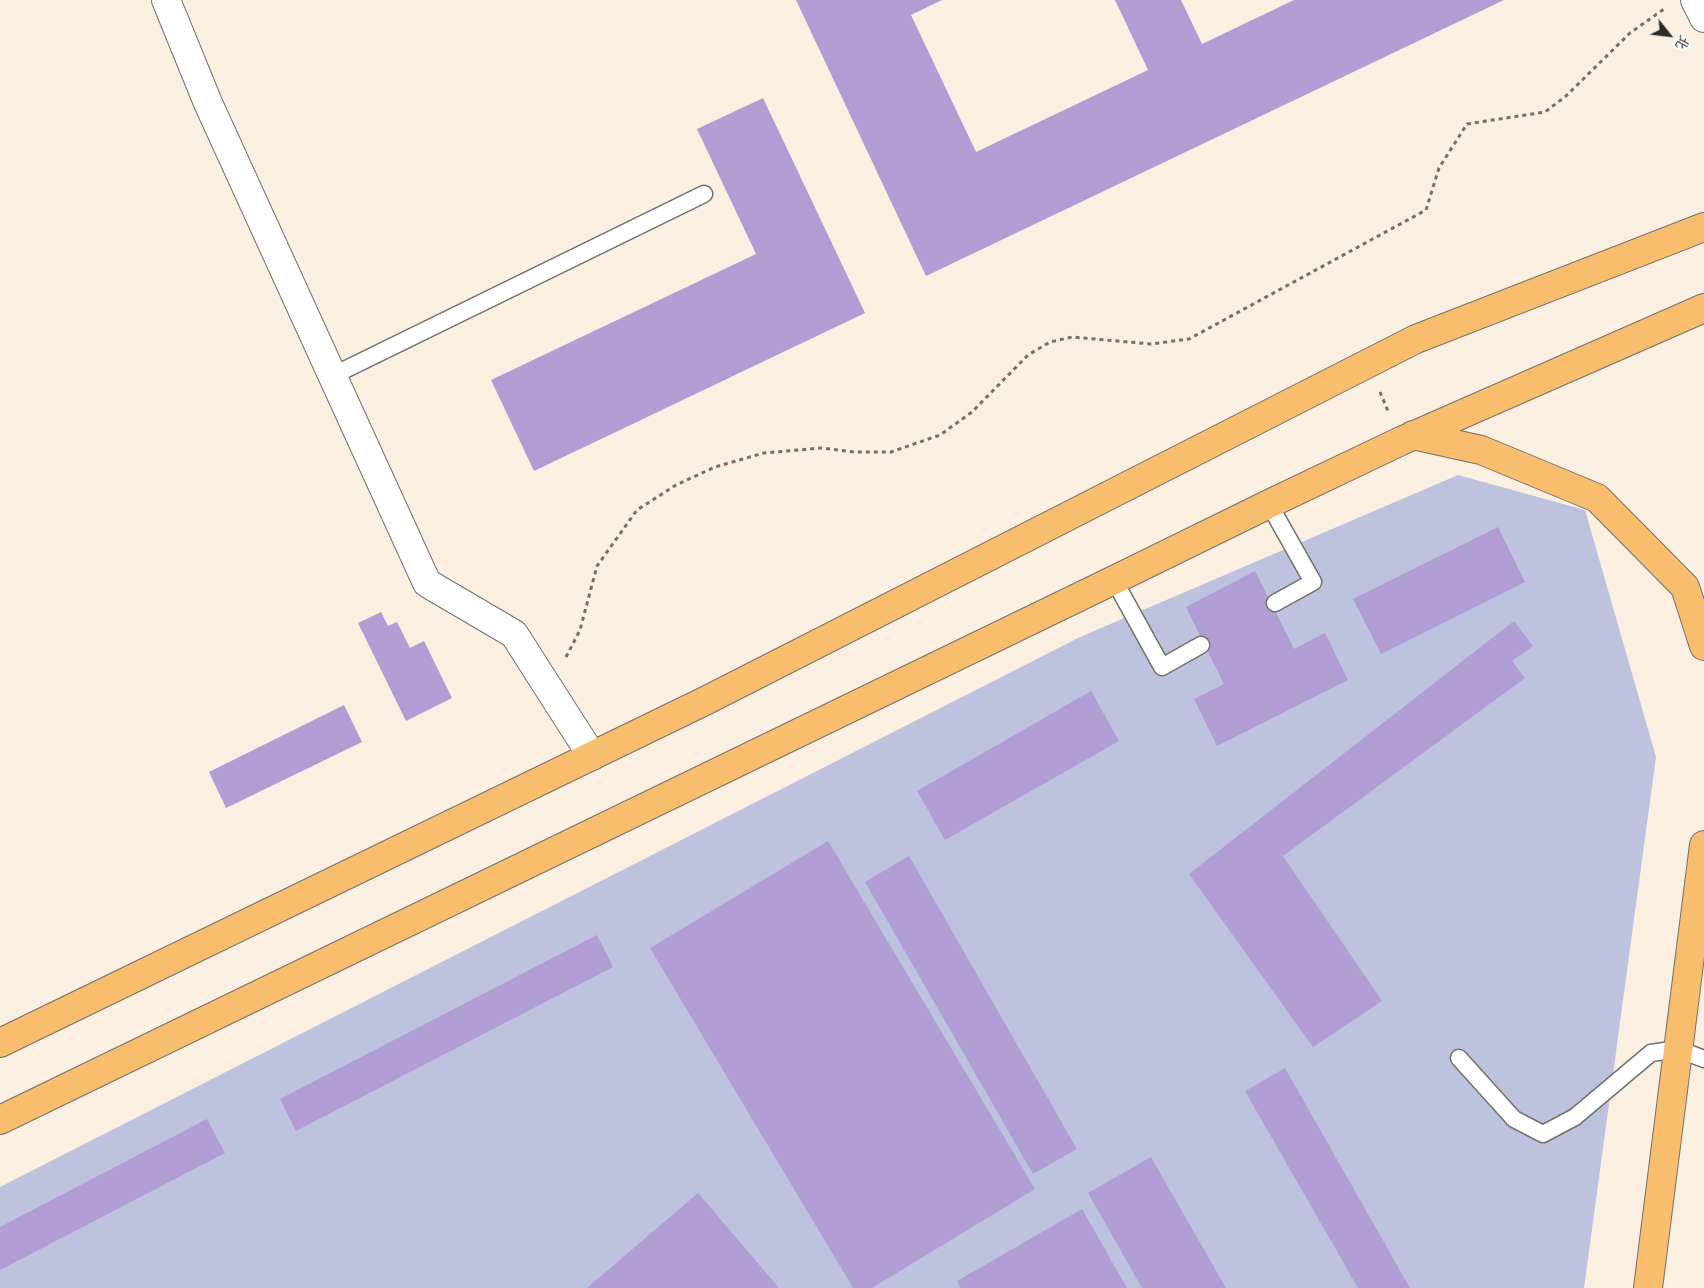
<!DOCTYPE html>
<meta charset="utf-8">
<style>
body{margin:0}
#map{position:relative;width:1704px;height:1288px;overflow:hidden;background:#faefe1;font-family:Caveat,"LXGW WenKai TC",sans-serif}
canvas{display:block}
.north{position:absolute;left:1644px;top:10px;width:50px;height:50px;-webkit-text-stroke:4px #fff;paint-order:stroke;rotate:119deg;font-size:14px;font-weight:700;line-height:20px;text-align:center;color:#2b2b2b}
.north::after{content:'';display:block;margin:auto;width:18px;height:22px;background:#2b2b2b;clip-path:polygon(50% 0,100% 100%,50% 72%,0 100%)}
</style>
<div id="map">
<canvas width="1704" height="1288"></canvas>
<div class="north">北</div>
</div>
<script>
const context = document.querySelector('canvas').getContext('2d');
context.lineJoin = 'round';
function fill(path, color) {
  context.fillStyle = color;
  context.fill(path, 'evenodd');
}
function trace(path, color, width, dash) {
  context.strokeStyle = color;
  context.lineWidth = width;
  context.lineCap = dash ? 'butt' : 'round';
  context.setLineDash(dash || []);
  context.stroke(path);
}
fill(new Path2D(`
 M 1458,475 L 1585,510 L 1656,757 L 1584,1288 L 0,1288 L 0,1187 L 1080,637 Z`), '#bdc3de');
fill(new Path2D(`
 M 796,0 L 942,0 L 911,15 L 976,152 L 1148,70 L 1115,0 L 1181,0 L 1202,44 L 1294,0 L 1504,0 L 926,276 Z
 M 763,98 L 865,313 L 534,471 L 491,380 L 756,254 L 697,129 Z
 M 1498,527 L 1525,582 L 1381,654 L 1353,599 Z
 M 1255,571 L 1294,649 L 1325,633 L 1348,680 L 1217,746 L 1194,699 L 1224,684 L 1186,607 Z
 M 381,612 L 388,626 L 397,622 L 410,648 L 424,641 L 452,698 L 406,721 L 358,623 Z
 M 1514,621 L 1533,646 L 1512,661 L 1525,678 L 1283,856 L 1382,1001 L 1313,1047 L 1189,874 Z
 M 1091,691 L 1119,741 L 945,840 L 917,791 Z
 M 344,705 L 362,742 L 226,808 L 209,772 Z
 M 828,841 L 1035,1189 L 872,1288 L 853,1288 L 650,948 Z
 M 909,856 L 1077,1149 L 1033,1174 L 865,882 Z
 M 597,935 L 613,967 L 296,1131 L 280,1099 Z
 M 1285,1068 L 1410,1288 L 1358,1288 L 1245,1091 Z
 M 207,1119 L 225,1153 L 0,1270 L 0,1227 Z
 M 1151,1157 L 1226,1288 L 1142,1288 L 1088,1193 Z
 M 698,1193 L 779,1288 L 587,1288 Z
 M 1082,1209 L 1127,1288 L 961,1288 L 957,1281 Z`), '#b09dd4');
const lane = new Path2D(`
 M 332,376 L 704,194
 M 1269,504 L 1313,582 L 1275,603
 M 1114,580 L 1162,667 L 1201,645
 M 1459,1058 L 1514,1119 L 1543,1134 L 1575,1117 L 1651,1053 L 1678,1049 L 1704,1059`);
const street = new Path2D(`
 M 166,0 L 208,103 L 427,583 L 514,634 L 592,756
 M 1695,0 L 1704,18`);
const highway = new Path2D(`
 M 1413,435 L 1481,450 L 1597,498 L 1685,587 L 1704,646
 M 0,1043 L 705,701 L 1416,339 L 1704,227
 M 0,1120 L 1114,580 L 1269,504 L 1401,441 L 1704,308
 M 1648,1288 L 1704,845`);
trace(lane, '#73706b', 19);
trace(street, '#73706b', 30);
trace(highway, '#73706b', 30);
trace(new Path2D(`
 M 1380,392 L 1388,411
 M 566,657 L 580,630 L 597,566 L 637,510 L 676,485 L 715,467 L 764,453 L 821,448 L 855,452 L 891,452 L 940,435 L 972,412 L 1028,355 L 1050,342 L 1072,337 L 1151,344 L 1189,339 L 1426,210 L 1439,168 L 1467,124 L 1545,112 L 1566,96 L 1630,33 L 1664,9`), '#73706b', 3, [4, 4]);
trace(lane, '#fff', 16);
trace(street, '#fff', 28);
trace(highway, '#f9be6d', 28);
</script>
